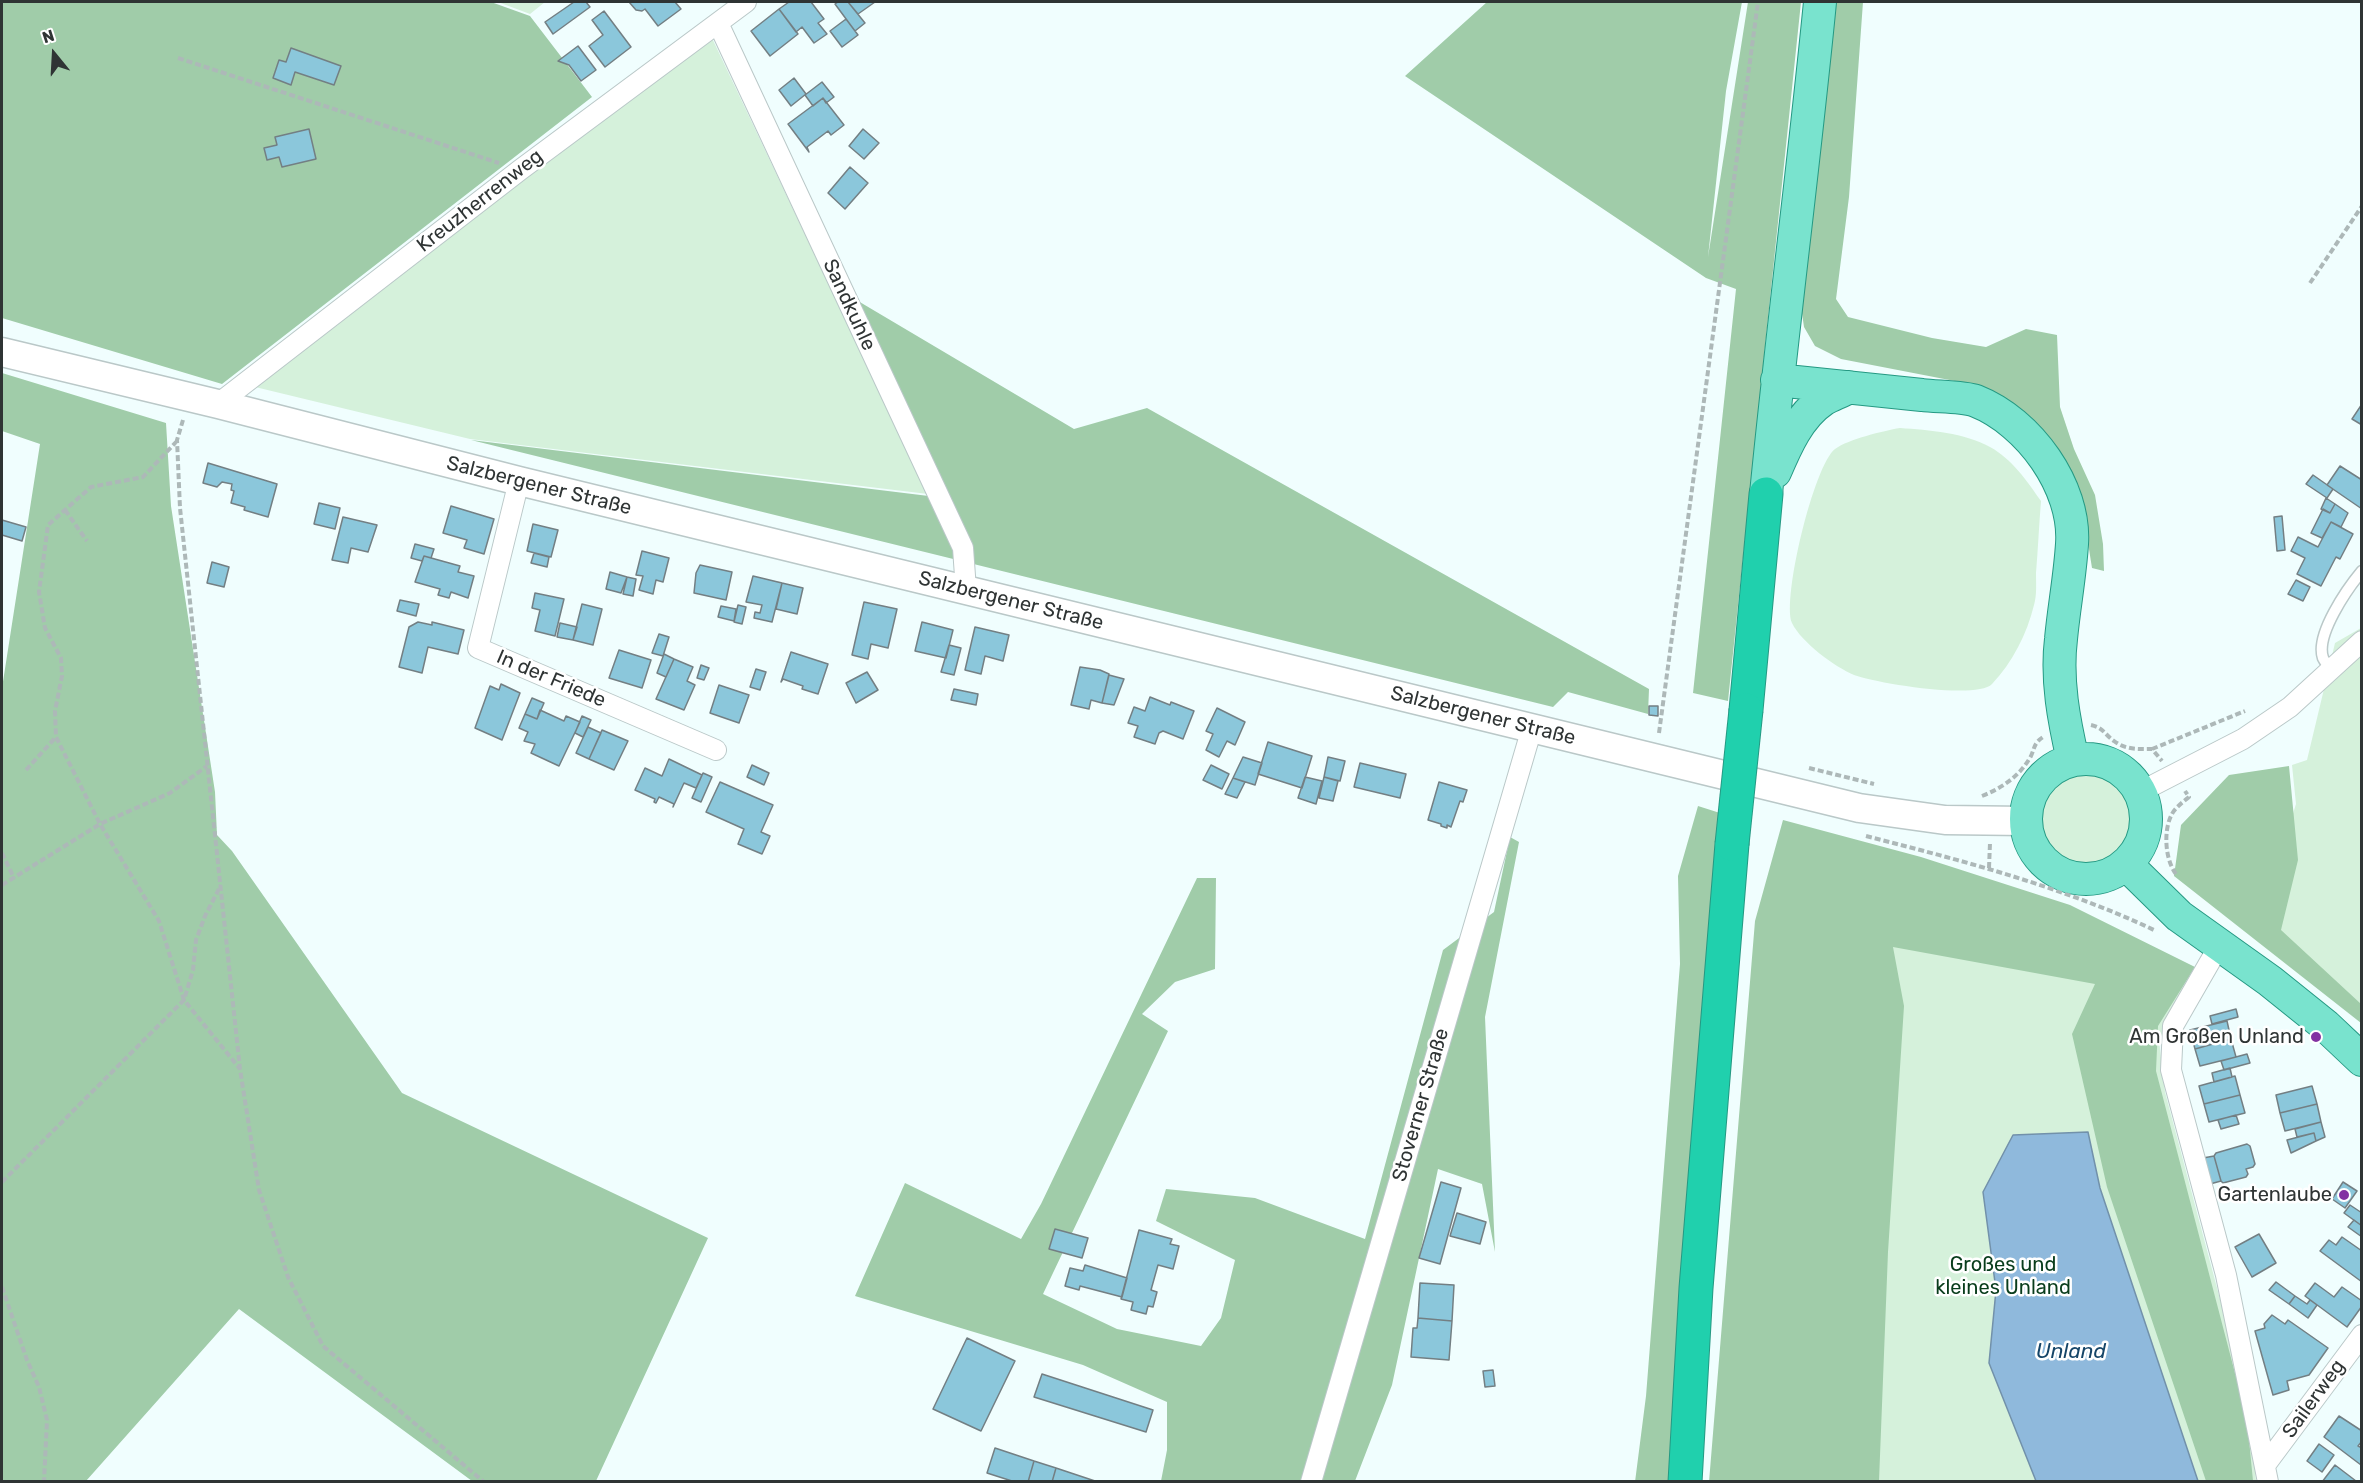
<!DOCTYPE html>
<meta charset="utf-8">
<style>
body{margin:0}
#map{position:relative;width:2363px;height:1483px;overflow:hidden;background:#f0fefe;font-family:Rubik,sans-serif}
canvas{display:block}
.frame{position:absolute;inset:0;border:3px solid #2f3434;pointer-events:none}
.north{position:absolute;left:24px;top:24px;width:60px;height:60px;-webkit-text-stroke:4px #fff;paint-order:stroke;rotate:342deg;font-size:16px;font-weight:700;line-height:24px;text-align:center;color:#2f3434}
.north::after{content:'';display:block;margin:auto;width:21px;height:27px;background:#2f3434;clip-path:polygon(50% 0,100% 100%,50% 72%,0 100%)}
</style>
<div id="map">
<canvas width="2363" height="1483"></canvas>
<div class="frame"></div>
<div class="north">N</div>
</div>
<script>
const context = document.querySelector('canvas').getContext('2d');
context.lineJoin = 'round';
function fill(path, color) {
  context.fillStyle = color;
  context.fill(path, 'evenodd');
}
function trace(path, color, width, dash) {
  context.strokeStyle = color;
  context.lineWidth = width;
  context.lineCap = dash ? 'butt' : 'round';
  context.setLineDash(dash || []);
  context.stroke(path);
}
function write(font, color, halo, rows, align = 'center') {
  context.font = font + ' Rubik,sans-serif';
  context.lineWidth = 5;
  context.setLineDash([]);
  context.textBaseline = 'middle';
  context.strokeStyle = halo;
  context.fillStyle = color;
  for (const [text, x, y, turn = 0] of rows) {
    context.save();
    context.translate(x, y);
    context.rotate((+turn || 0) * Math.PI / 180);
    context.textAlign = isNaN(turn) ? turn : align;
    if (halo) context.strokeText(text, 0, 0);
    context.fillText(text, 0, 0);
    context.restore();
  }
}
fill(new Path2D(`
 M 498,2 L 545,2 L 530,14 Z
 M 711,36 L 928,494 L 470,439 L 251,386 Z
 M 1900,428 C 1929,430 1965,433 1990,447 C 2012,459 2027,481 2041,501 C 2039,525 2038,549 2036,573 C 2036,584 2037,595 2034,605 C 2027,634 2012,663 1992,684 C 1977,700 1875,683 1854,675 C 1835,667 1801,642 1792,623 C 1782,598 1814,465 1835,449 C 1849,439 1883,431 1900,428 Z
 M 2361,628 L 2361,1011 L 2257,926 L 2296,804 L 2292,765 L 2307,760 L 2335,643 Z
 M2039 819a47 47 0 1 1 94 0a47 47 0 1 1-94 0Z
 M 1838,845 L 2177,965 L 2193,977 L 2159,1040 L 2165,1092 L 2242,1382 L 2252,1441 L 2256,1481 L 1792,1482 Z`), '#d5f1db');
fill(new Path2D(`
 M 2,2 L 491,2 L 530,16 L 592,97 L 222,384 L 2,318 Z
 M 1487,2 L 1742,2 L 1726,91 L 1708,257 L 1748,2 L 1801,2 L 1728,701 L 1693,693 L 1736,289 L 1706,278 L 1405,76 Z
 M 1832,2 L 1863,2 L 1849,197 L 1836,299 L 1848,317 L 1932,338 L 1986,347 L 2026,329 L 2057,335 L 2060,407 L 2074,449 L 2095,495 L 2103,544 L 2104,571 L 2092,568 L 2081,499 L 1965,383 L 1841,359 L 1815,346 L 1804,327 L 1800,300 Z
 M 853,298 L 1074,429 L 1147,408 L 1649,689 L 1648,714 L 1568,692 L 1553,707 L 471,440 L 945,498 Z
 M 2,373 L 166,423 L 171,506 L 215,792 L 217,835 L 232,851 L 402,1093 L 708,1238 L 596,1481 L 472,1481 L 239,1309 L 86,1481 L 2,1481 L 2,688 L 40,444 L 2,431 Z
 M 2289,766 L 2298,860 L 2281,930 L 2361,1004 L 2361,1023 L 2174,876 L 2181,825 L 2229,775 Z
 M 1698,806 L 1720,813 L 1674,1481 L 1635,1482 L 1646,1396 L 1680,964 L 1678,876 Z
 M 1783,820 L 1921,857 L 2070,905 L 2195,967 L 2158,1026 L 2156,1071 L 2247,1419 L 2253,1481 L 2206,1481 L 2107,1187 L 2072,1034 L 2095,984 L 1893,947 L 1904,1006 L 1888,1252 L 1879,1481 L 1709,1482 L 1755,921 Z
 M 1510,837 L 1519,842 L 1485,1017 L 1495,1252 L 1482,1184 L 1438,1169 L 1392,1385 L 1355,1481 L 1161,1481 L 1167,1450 L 1167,1402 L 1083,1365 L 855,1296 L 905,1183 L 1021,1239 L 1041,1204 L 1197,878 L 1216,878 L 1215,969 L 1175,982 L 1142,1014 L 1168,1031 L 1043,1294 L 1117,1329 L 1201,1346 L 1221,1318 L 1235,1260 L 1156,1221 L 1166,1189 L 1255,1198 L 1365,1239 L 1443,950 L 1494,912 Z`), '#a0cca9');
const water = new Path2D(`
 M 2088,1132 L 2100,1188 L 2198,1481 L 2036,1481 L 1989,1363 L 1996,1290 L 1983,1192 L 2013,1135 Z`);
fill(water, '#8fb9dc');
trace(water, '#7291aa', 1.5);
const building = new Path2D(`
 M 574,2 L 586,2 L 590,7 L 553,34 L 545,22 Z
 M 629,2 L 675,2 L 681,9 L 658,26 L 645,9 L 642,11 L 636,10 Z
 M 789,2 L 811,2 L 824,19 L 818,23 L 827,34 L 814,43 L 802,27 L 796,32 L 779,9 Z
 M 838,2 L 848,2 L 865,23 L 855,31 L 835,4 Z
 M 848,2 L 875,2 L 858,14 Z
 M 779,9 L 798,34 L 770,56 L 751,31 Z
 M 604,11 L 631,47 L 605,67 L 589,46 L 603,35 L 592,20 Z
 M 846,19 L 858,35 L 842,47 L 830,31 Z
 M 578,46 L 596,70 L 581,81 L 569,65 L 558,61 Z
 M 291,48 L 341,66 L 334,85 L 295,72 L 291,85 L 273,78 L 279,60 L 286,62 Z
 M 794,78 L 806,94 L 791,106 L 779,90 Z
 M 822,82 L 834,97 L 826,103 L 823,98 L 813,106 L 805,95 Z
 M 823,98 L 844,125 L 831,135 L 828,131 L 807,147 L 809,152 L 788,124 Z
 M 309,129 L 316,159 L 282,167 L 279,157 L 267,160 L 264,148 L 277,145 L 275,137 Z
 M 863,129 L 879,143 L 864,159 L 849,146 Z
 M 850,167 L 868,183 L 845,209 L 828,193 Z
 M 2362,404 L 2362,425 L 2352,419 Z
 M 208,463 L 277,484 L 268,517 L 244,510 L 245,507 L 231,503 L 234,491 L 231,490 L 232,484 L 222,482 L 217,487 L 203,483 Z
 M 2340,466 L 2362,480 L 2362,509 L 2327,485 Z
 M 2313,475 L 2333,489 L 2327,498 L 2306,484 Z
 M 2326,498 L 2335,504 L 2330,513 L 2321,509 Z
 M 319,503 L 340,508 L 335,529 L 314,524 Z
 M 2335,504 L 2348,513 L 2341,527 L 2331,522 L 2322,538 L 2311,533 L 2323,509 L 2330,513 Z
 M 451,506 L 494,519 L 484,554 L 464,548 L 467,540 L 443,533 Z
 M 2282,516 L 2285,550 L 2277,551 L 2274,517 Z
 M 343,517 L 377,525 L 368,552 L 351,548 L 348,563 L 332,560 Z
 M 2,520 L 26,527 L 22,541 L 2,535 Z
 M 2331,522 L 2353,534 L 2340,559 L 2336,557 L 2321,586 L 2297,574 L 2305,558 L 2291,551 L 2298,537 L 2318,547 Z
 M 533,524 L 558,530 L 551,557 L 527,551 Z
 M 415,544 L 434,549 L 431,558 L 424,556 L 422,561 L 411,558 Z
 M 642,551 L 669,558 L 663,582 L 656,580 L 653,594 L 639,590 L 643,576 L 636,575 Z
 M 534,553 L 549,557 L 547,567 L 531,563 Z
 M 424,556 L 460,566 L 458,572 L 474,576 L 468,598 L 451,592 L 449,598 L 438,595 L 440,589 L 415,582 Z
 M 212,562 L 229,567 L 224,587 L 207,583 Z
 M 700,565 L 732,572 L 726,600 L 694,593 L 696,573 Z
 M 610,572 L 627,577 L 621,593 L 606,589 Z
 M 753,576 L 782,583 L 772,622 L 754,618 L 755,612 L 760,613 L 762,605 L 746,602 Z
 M 627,577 L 636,579 L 633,596 L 623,594 Z
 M 2296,580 L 2310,587 L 2303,601 L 2288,594 Z
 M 782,583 L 803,588 L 797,614 L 776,609 Z
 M 535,593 L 564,599 L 555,636 L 535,631 L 540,610 L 532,608 Z
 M 400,600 L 419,604 L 416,616 L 397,611 Z
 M 864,602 L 897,609 L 888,648 L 871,644 L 868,659 L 852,655 Z
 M 582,604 L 602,609 L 593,645 L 573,640 Z
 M 738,605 L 746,607 L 742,624 L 734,622 Z
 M 721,606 L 736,609 L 734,621 L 718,617 Z
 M 418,622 L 432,625 L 432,622 L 464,630 L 458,654 L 428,647 L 422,673 L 399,667 L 409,627 Z
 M 922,622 L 953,630 L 946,658 L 915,651 Z
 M 560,623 L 577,627 L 573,640 L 557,637 Z
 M 975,627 L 1009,635 L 1003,661 L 985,656 L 981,674 L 965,670 Z
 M 659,634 L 669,637 L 663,656 L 652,653 Z
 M 949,645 L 961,648 L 954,675 L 941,672 Z
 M 619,650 L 651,660 L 642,688 L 609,678 Z
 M 791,652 L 828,664 L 818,694 L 802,689 L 803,686 L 783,679 L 781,682 Z
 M 664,654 L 674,659 L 666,677 L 657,673 Z
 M 674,659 L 693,667 L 687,681 L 695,685 L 684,710 L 656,699 Z
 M 701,665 L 709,668 L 704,680 L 697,678 Z
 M 1080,667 L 1100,670 L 1109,674 L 1102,703 L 1091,700 L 1089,709 L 1071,705 Z
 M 756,669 L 766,672 L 760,690 L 750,687 Z
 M 867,672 L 878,690 L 856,703 L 846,683 Z
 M 1109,675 L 1124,679 L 1114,705 L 1102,703 Z
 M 501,684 L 520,693 L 502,740 L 475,728 L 490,686 L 499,690 Z
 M 719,685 L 749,695 L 739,723 L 710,713 Z
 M 954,689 L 978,694 L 976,705 L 951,700 Z
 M 1150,697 L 1170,705 L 1171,702 L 1194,711 L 1183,739 L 1163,731 L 1159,733 L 1155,744 L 1134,737 L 1138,726 L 1128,723 L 1134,707 L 1145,711 Z
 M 532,698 L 544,703 L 537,719 L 525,714 Z
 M 1649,706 L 1658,706 L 1658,716 L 1649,715 Z
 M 1217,708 L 1245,722 L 1235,745 L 1227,741 L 1219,757 L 1206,750 L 1213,734 L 1206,731 Z
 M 540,710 L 564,721 L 566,716 L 580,722 L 559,766 L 531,753 L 535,744 L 524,741 L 528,732 L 519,728 L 525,714 L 537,719 Z
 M 582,716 L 591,720 L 583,737 L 575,733 Z
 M 588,727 L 601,733 L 589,759 L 576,753 Z
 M 602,730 L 628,741 L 614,770 L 589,759 Z
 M 1268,742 L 1312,756 L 1302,788 L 1258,774 Z
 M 1243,757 L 1262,763 L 1255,785 L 1233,778 Z
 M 1328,757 L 1345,761 L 1340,781 L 1324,777 Z
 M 669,759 L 702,775 L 696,788 L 684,783 L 673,807 L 674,804 L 659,797 L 656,803 L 654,802 L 655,799 L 635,790 L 645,768 L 662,776 Z
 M 1360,763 L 1406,774 L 1400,798 L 1354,787 Z
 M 752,765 L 769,773 L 764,785 L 747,777 Z
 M 1211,765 L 1229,774 L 1222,789 L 1203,780 Z
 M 703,773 L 712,777 L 701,802 L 692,798 Z
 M 1305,777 L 1322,781 L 1316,804 L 1298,798 Z
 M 1324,777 L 1338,781 L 1333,801 L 1319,798 Z
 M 1233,778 L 1245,782 L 1237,798 L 1225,794 Z
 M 720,782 L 773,805 L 761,832 L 770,836 L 762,854 L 738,844 L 744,829 L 706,812 Z
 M 1439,782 L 1467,790 L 1463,802 L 1460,801 L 1451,827 L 1447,825 L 1447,828 L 1441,826 L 1441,824 L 1428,820 Z
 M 2236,1009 L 2238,1017 L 2212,1024 L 2210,1016 Z
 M 2227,1021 L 2231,1039 L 2195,1049 L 2190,1030 Z
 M 2231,1039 L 2236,1057 L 2200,1066 L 2195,1049 Z
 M 2247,1054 L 2250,1063 L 2224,1070 L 2221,1061 Z
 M 2230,1068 L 2232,1077 L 2214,1082 L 2212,1073 Z
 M 2235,1076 L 2240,1095 L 2204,1104 L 2199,1086 Z
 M 2312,1086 L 2317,1104 L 2280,1113 L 2276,1095 Z
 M 2240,1095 L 2245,1113 L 2209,1122 L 2204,1104 Z
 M 2317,1104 L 2321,1122 L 2285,1131 L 2280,1113 Z
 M 2236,1115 L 2239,1124 L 2221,1129 L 2218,1120 Z
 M 2321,1122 L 2325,1137 L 2316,1141 L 2314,1133 L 2297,1137 L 2295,1129 Z
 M 2314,1133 L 2316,1141 L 2291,1153 L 2287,1140 Z
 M 2247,1144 L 2250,1146 L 2255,1164 L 2253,1167 L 2246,1169 L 2248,1174 L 2246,1177 L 2223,1183 L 2221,1181 L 2214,1156 L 2216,1153 Z
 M 2214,1156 L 2221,1181 L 2210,1184 L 2203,1158 Z
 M 1441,1182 L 1461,1188 L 1440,1264 L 1419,1258 Z
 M 2343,1182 L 2357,1191 L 2345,1208 L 2332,1199 Z
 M 2350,1205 L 2362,1213 L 2362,1226 L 2344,1213 Z
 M 1457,1213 L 1486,1222 L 1480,1244 L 1450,1236 Z
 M 2354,1220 L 2362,1226 L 2362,1237 L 2348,1227 Z
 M 1055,1229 L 1088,1238 L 1082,1258 L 1049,1249 Z
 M 1139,1230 L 1172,1239 L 1170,1244 L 1179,1246 L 1173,1269 L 1158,1265 L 1151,1290 L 1157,1292 L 1153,1307 L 1148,1306 L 1146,1314 L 1131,1310 L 1133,1302 L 1121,1299 Z
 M 2259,1234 L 2276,1263 L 2252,1277 L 2235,1247 Z
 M 2342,1237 L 2362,1251 L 2362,1282 L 2320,1251 L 2329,1240 L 2336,1245 Z
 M 1085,1265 L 1127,1278 L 1122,1297 L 1080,1286 L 1079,1290 L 1065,1286 L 1070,1268 L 1083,1271 Z
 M 2276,1282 L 2295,1296 L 2289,1304 L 2269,1290 Z
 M 1420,1283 L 1454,1285 L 1452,1321 L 1418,1318 Z
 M 2315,1283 L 2334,1297 L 2342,1287 L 2362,1301 L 2362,1306 L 2347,1327 L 2305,1296 Z
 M 2295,1296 L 2307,1304 L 2310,1300 L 2317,1305 L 2308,1318 L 2289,1304 Z
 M 2272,1315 L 2285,1324 L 2288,1320 L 2328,1348 L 2309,1375 L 2287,1381 L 2289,1390 L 2273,1395 L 2255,1331 L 2265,1328 L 2264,1324 Z
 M 1418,1318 L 1452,1321 L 1449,1360 L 1411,1357 L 1413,1328 L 1417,1328 Z
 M 967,1338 L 1015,1361 L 981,1431 L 933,1409 Z
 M 1493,1370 L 1495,1386 L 1485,1387 L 1483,1371 Z
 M 1042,1374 L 1153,1410 L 1146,1432 L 1034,1397 Z
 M 2339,1416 L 2362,1431 L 2362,1441 L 2358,1446 L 2362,1448 L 2361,1465 L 2324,1437 Z
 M 2319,1444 L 2334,1455 L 2322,1472 L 2307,1461 Z
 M 995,1448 L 1034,1461 L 1028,1482 L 1015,1482 L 987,1473 Z
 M 1034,1461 L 1056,1468 L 1052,1482 L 1028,1482 Z
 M 2335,1465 L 2356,1481 L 2355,1482 L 2322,1482 Z
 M 1056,1468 L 1098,1482 L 1052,1482 Z`);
fill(building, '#8bc7db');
trace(building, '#737f83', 1.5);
const lane = new Path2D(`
 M 2331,671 C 2329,667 2325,662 2323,658 C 2315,635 2347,589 2362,571`);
const street = new Path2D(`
 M 718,23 L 963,548 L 966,590
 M 218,404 L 520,170 L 746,2
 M 519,481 L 478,648 L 716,750
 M 2140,792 L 2243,739 L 2290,707 L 2362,641
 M 2219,946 L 2173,1026 L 2171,1070 L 2226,1275 L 2268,1482
 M 2266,1464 L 2362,1335
 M 1311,1482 L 1532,728`);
const secondary = new Path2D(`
 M 2,352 L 218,404 L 519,481 L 1859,808 L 1945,820 L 2025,821`);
const primary = new Path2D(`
 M 1777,380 C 1825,385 1874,390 1922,395 C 1937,397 1962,396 1976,401 C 2029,422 2076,487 2072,544 C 2070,576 2064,607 2061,639 C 2056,680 2064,721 2073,760
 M 1775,472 C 1786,446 1799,416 1823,400 C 1831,395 1841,392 1849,387
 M 1766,494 C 1782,330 1804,166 1820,2
 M2026 819a60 60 0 1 1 120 0a60 60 0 1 1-120 0Z
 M 2126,864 L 2179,916 L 2270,981 L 2326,1026 L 2362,1060`);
const highway = new Path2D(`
 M 1746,710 L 1766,494
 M 1685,1482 L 1696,1288 L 1732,844`);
trace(lane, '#bac8c8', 13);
trace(street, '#bac8c8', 22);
trace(secondary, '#bac8c8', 31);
trace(primary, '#259983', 34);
trace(highway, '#259983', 35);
trace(new Path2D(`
 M 178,58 L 499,163
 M 2310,283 L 2362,206
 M 183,420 L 177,440 L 180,508 L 240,1069 L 259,1190 L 288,1277 L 323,1346 L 484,1482
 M 177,441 L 143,477 L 91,487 L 48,525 L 39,592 L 45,628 L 61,658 L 62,676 L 55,711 L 56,737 L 100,824 L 159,921 L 184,1000 L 240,1069
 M 65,510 L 87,541
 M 2091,725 C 2104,728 2104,734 2114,741 C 2126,750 2138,749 2152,749 L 2162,761
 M 1659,733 L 1758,2
 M 2152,749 L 2245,711
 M 1809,768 L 1874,784
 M 26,770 L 56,737
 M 1982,796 C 2002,788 2020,776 2031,756 C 2035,747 2034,743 2043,737
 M 1866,836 C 1964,861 2063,887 2154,930
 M 2,853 L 14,878
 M 1989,868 L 1990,843
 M 2176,874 C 2165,860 2163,830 2172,814 C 2175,808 2184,801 2189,797 L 2185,791
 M 2,885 L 100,824 L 170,793 L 207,766
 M 2,1182 L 184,1000 L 193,970 L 196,940 L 205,916 L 221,885
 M 2,1287 L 27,1360 L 39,1387 L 47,1420 L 44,1482`), '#adb8b8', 4, [6, 3]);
trace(lane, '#fff', 10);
trace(street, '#fff', 20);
trace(secondary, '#fff', 28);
trace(primary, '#79e3ce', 32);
trace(highway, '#20d0ad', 33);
const highwayBridge = new Path2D(`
 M 1732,844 L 1746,710`);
trace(highwayBridge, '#259983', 35, []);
trace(highwayBridge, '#20d0ad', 33);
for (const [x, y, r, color] of [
 [2316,1037,6,"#8232a2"],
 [2344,1195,6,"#8232a2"]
]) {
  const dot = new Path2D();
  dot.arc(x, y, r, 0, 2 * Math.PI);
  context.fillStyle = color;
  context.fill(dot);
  trace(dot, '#fff', 2);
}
write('20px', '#2f3434', '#fff', [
 ["Kreuzherrenweg",480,201,-38],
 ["Sandkuhle",849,305,65],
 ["Salzbergener Straße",539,486,14],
 ["Salzbergener Straße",1011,601,14],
 ["In der Friede",551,679,23],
 ["Salzbergener Straße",1483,716,14],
 ["Stoverner Straße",1421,1105,-74],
 ["Sailerweg",2314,1399,-54]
]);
write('20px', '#2f3434', '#fff', [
 ["Am Großen Unland",2304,1037],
 ["Gartenlaube",2332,1195]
], 'right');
write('20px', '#093d1c', '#fff', [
 ["Großes und",2003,1265],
 ["kleines Unland",2003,1288]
]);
write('italic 21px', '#154568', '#fff', [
 ["Unland",2071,1352]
]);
</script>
